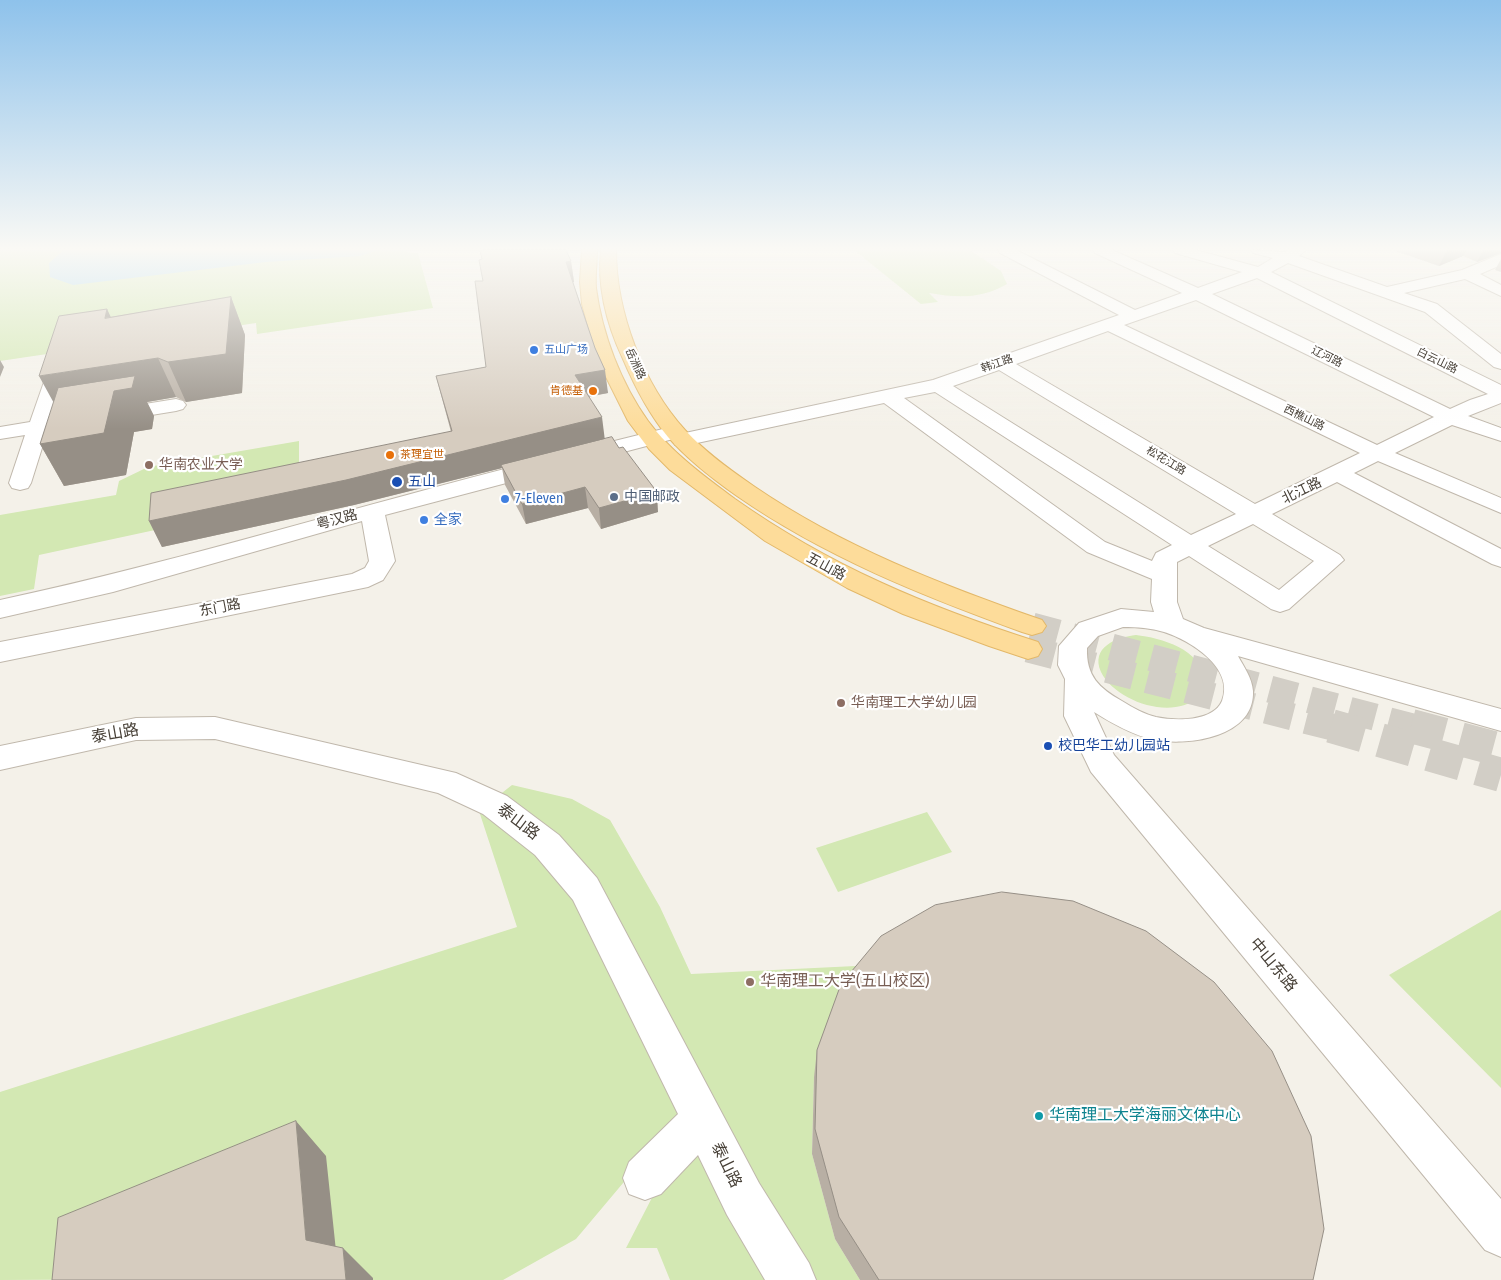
<!DOCTYPE html>
<meta charset="utf-8">
<style>
body{margin:0}
canvas{display:block;background:#f4f1e9}
</style>
<canvas width="1501" height="1280"></canvas>
<script>
const context = document.querySelector('canvas').getContext('2d');
context.lineJoin = 'round';
function fill(path, color) {
  context.fillStyle = color;
  context.fill(path, 'evenodd');
}
function trace(path, color, width, dash) {
  context.strokeStyle = color;
  context.lineWidth = width;
  context.lineCap = dash ? 'butt' : 'round';
  context.setLineDash(dash || []);
  context.stroke(path);
}
function write(font, color, halo, rows, align = 'center') {
  context.font = font + ' "Fira Sans Condensed","Noto Sans SC",sans-serif';
  context.lineWidth = 4.5;
  context.setLineDash([]);
  context.textBaseline = 'middle';
  context.strokeStyle = halo;
  context.fillStyle = color;
  for (const [text, x, y, turn = 0] of rows) {
    context.save();
    context.translate(x, y);
    context.rotate((+turn || 0) * Math.PI / 180);
    context.textAlign = isNaN(turn) ? turn : align;
    if (halo) context.strokeText(text, 0, 0);
    context.fillText(text, 0, 0);
    context.restore();
  }
}
fill(new Path2D(`
 M 0,250 L 407,250 L 407,252 L 418,253 L 433,308 L 257,334 L 256,323 L 0,361 Z
 M 854,250 L 970,250 L 1001,271 L 1007,284 C 981,299 958,298 929,293 L 938,302 L 921,304 Z
 M 299,441 L 299,499 L 39,555 L 34,589 L 0,596 L 0,515 L 116,495 L 119,481 L 148,467 Z
 M 1136,635 C 1161,638 1202,649 1204,680 C 1205,686 1203,693 1198,697 C 1172,721 1115,701 1101,672 C 1090,647 1117,637 1136,635 Z
 M 512,785 L 572,799 L 610,820 L 660,907 L 691,974 L 876,965 L 837,1013 L 814,1077 L 812,1154 L 835,1239 L 860,1280 L 670,1280 L 657,1248 L 626,1248 L 658,1186 L 634,1170 L 576,1239 L 503,1280 L 373,1280 L 372,1278 L 0,1280 L 0,1092 L 517,927 L 479,811 Z
 M 927,812 L 952,852 L 838,892 L 816,848 Z
 M 1501,910 L 1501,1088 L 1389,975 Z`), '#d3e8b3');
fill(new Path2D(`
 M 64,250 L 378,250 L 360,256 L 266,262 L 73,285 L 50,277 L 49,263 Z`), '#a7d6f0');
trace(new Path2D(`
 M 1032,626 L 1416,728
 M 1028,649 L 1336,728`), '#d2cec6', 27, [27, 14]);
trace(new Path2D(`
 M 1331,726 L 1501,775
 M 1411,726 L 1501,750`), '#d2cec6', 34, [34, 17]);
const minor = new Path2D(`
 M 998,250 L 1016,250 L 1135,310 L 1182,293 L 1095,253 L 1093,250 L 1112,250 L 1198,288 L 1242,272 L 1175,253 L 1173,250 L 1196,250 L 1258,267 L 1273,258 L 1253,253 L 1251,250 L 1285,252 L 1288,250 L 1306,250 L 1299,256 L 1387,287 L 1462,270 L 1501,254 L 1501,265 L 1480,274 L 1501,285 L 1501,296 L 1465,279 L 1404,293 L 1437,304 L 1501,354 L 1501,369 L 1494,367 L 1425,312 L 1288,263 L 1271,272 L 1501,385 L 1501,403 L 1468,416 L 1501,428 L 1501,441 L 1452,425 L 1395,453 L 1501,498 L 1501,513 L 1378,461 L 1354,473 L 1501,549 L 1501,567 L 1492,564 L 1337,482 L 1272,514 L 1340,555 L 1344,560 L 1289,609 L 1280,612 L 1271,609 L 1189,556 L 1177,562 L 1177,602 L 1183,619 L 1204,628 L 1501,709 L 1501,731 L 1238,656 C 1244,667 1252,678 1253,691 C 1255,737 1189,746 1156,740 C 1134,736 1113,724 1094,712 L 1114,755 L 1501,1199 L 1501,1257 L 1485,1250 L 1091,772 L 1064,716 L 1065,679 L 1058,665 L 1059,646 L 1079,623 L 1121,609 L 1154,612 L 1151,602 L 1152,579 L 1087,552 L 884,403 L 683,446 L 675,445 L 673,439 L 582,463 L 574,461 L 571,456 L 574,451 L 675,426 L 682,428 L 685,433 L 933,380 L 1119,315 L 1000,253 ZM 1257,278 L 1488,394 L 1470,400 L 1450,409 L 1212,294 ZM 1196,300 L 1434,417 L 1377,445 L 1124,325 ZM 1108,331 L 1360,453 L 1255,504 L 1016,364 ZM 999,370 L 1236,514 L 1191,535 L 953,386 ZM 935,392 L 1172,545 L 1156,553 L 1152,561 L 1105,542 L 904,398 ZM 1253,524 L 1314,561 L 1279,590 L 1208,546 ZM 1123,627 C 1137,627 1151,628 1164,632 C 1190,640 1235,668 1222,701 C 1213,722 1175,721 1156,717 C 1144,714 1133,708 1122,701 C 1099,688 1086,676 1087,648 L 1098,636 Z
 M 61,353 L 68,355 L 70,359 L 52,419 L 176,399 L 183,401 L 186,405 L 183,409 L 176,411 L 47,432 L 31,483 L 28,488 L 20,490 L 12,488 L 9,483 L 25,435 L 0,439 L 0,427 L 30,422 L 52,359 L 54,355 Z
 M 540,460 L 548,462 L 551,467 L 548,472 L 385,515 L 395,561 L 383,580 L 368,587 L 0,662 L 0,642 L 352,574 L 365,568 L 369,561 L 362,521 L 113,592 L 0,618 L 0,600 C 182,561 360,505 540,460 Z
 M 215,717 L 456,773 L 507,796 L 559,835 L 597,878 L 759,1183 L 809,1263 L 816,1280 L 765,1280 L 727,1215 L 698,1155 L 661,1194 L 645,1200 L 629,1194 L 623,1178 L 629,1162 L 678,1114 L 573,900 L 535,855 L 483,814 L 438,793 L 215,739 L 136,740 L 0,770 L 0,746 L 136,718 Z`);
const major = new Path2D(`
 M 582,250 L 597,250 C 597,263 595,275 596,288 C 602,334 621,383 648,421 C 671,452 704,476 735,499 C 830,566 928,607 1038,642 L 1042,649 L 1038,656 L 1028,659 L 989,646 L 903,614 L 847,588 L 765,541 L 670,470 L 649,449 L 628,421 L 596,357 L 582,304 L 580,282 Z
 M 601,250 L 616,250 C 616,311 643,384 685,430 C 705,452 730,470 755,487 C 843,547 942,585 1042,620 L 1046,626 L 1042,632 L 1032,635 L 1022,632 C 923,596 825,557 737,496 C 713,479 688,460 668,437 C 649,414 635,387 623,359 C 607,325 597,287 601,250 Z`);
trace(minor, '#c0b8ac', 2);
trace(major, '#e3b869', 2);
fill(minor, '#fff');
fill(major, '#fddc9a');
fill(new Path2D(`
 M 483,250 L 567,250 L 568,254 L 571,261 L 574,282 L 573,282 L 608,393 L 589,397 L 604,439 L 658,512 L 601,529 L 588,508 L 526,524 L 505,485 L 502,468 L 354,505 L 162,547 L 149,521 L 451,432 L 436,376 L 486,367 L 482,259 L 480,251 L 484,250 Z
 M 1392,250 L 1501,250 L 1501,253 L 1477,262 L 1463,256 L 1439,266 Z
 M 1501,259 L 1501,272 L 1495,270 Z
 M 231,297 L 245,335 L 242,393 L 186,402 L 176,397 L 147,402 L 154,416 L 152,429 L 134,432 L 126,475 L 64,486 L 40,444 L 107,309 L 110,317 Z
 M 817,1050 L 1313,1280 L 860,1280 L 835,1239 L 812,1154 L 814,1077 Z`), '#b8afa4');
fill(new Path2D(`
 M 1447,250 L 1467,250 L 1463,256 L 1439,266 Z
 M 1483,250 L 1501,250 L 1501,253 L 1477,262 Z
 M 571,261 L 574,282 L 568,283 L 566,262 Z
 M 231,297 L 245,335 L 242,393 L 186,402 L 168,362 Z
 M 107,309 L 125,347 L 105,318 Z
 M 158,358 L 176,397 L 147,402 L 154,416 L 152,429 L 134,432 L 126,475 L 64,486 L 40,444 L 61,416 L 39,376 Z
 M 0,360 L 4,367 L 0,377 Z
 M 605,370 L 608,393 L 578,398 L 575,375 Z
 M 602,417 L 605,441 L 501,465 L 502,468 L 354,505 L 162,547 L 149,521 Z
 M 585,487 L 588,508 L 526,524 L 522,504 Z
 M 657,492 L 658,512 L 601,529 L 599,508 Z
 M 296,1121 L 326,1156 L 338,1270 L 306,1240 Z
 M 343,1248 L 373,1278 L 373,1280 L 346,1280 Z`), '#968f86');
const building = new Path2D(`
 M 483,250 L 566,250 L 571,261 L 566,262 L 595,348 L 605,370 L 575,375 L 602,417 L 346,480 L 149,521 L 151,493 L 452,431 L 436,376 L 486,367 L 475,281 L 483,281 L 479,260 L 482,259 L 480,251 L 484,250 Z
 M 231,297 L 226,354 L 168,362 L 158,358 L 39,376 L 59,316 L 107,309 L 105,318 Z
 M 135,376 L 132,388 L 114,391 L 104,433 L 40,444 L 58,388 Z
 M 612,437 L 619,448 L 623,447 L 657,492 L 599,508 L 585,487 L 522,504 L 501,465 Z
 M 1002,892 L 1073,901 L 1146,931 L 1214,982 L 1272,1051 L 1311,1136 L 1324,1229 L 1313,1280 L 879,1280 L 839,1217 L 815,1129 L 817,1050 L 841,984 L 881,936 L 935,905 Z
 M 296,1121 L 306,1240 L 343,1248 L 346,1280 L 52,1280 L 58,1218 Z`);
fill(building, '#d6ccbf');
trace(building, '#968f86', 1);
const sky = context.createLinearGradient(0, 0, 0, 429);
sky.addColorStop(0, '#8ec2eb');
sky.addColorStop(0.58, '#faf9f5');
sky.addColorStop(1, '#faf9f500');
context.fillStyle = sky;
context.fillRect(0, 0, 1501, 429);
for (const [x, y, r, color] of [
 [534,350,5,"#3f7fe0"],
 [593,391,5,"#e8710a"],
 [390,455,5,"#e8710a"],
 [149,465,5,"#8d6e63"],
 [397,482,6,"#1a4fb4"],
 [614,497,5,"#5c6f8a"],
 [505,499,5,"#3f7fe0"],
 [424,520,5,"#3f7fe0"],
 [841,703,5,"#8d6e63"],
 [1048,746,5,"#1a4fb4"],
 [750,982,5,"#8d6e63"],
 [1039,1116,5,"#0f9aa8"]
]) {
  const dot = new Path2D();
  dot.arc(x, y, r, 0, 2 * Math.PI);
  context.fillStyle = color;
  context.fill(dot);
  trace(dot, '#fff', 2);
}
write('11px', '#366cbe', '#fff', [
 ["五山广场",544,350]
], 'left');
write('11px', '#484138', '#fff', [
 ["辽河路",1327,357,26],
 ["白云山路",1437,361,26],
 ["岳洲路",635,364,65],
 ["韩江路",997,364,-19],
 ["西樵山路",1304,418,26],
 ["松花江路",1166,461,31]
]);
write('11px', '#c56008', '#fff', [
 ["肯德基",583,391],
 ["茶理宜世",400,455,"left"]
], 'right');
write('14px', '#785e54', '#fff', [
 ["华南农业大学",159,465],
 ["华南理工大学幼儿园",851,703]
], 'left');
write('14px', '#164399', '#fff', [
 ["五山",408,482],
 ["校巴华工幼儿园站",1058,746]
], 'left');
write('14px', '#484138', '#fff', [
 ["北江路",1302,491,-26],
 ["粤汉路",337,520,-15],
 ["五山路",826,567,28],
 ["东门路",220,608,-11]
]);
write('14px', '#4e5e75', '#fff', [
 ["中国邮政",624,497]
], 'left');
write('14px', '#366cbe', '#fff', [
 ["7-Eleven",515,499],
 ["全家",434,520]
], 'left');
write('16px', '#484138', '#fff', [
 ["泰山路",115,734,-10],
 ["泰山路",518,822,37],
 ["中山东路",1273,965,50],
 ["泰山路",726,1165,64]
]);
write('16px', '#785e54', '#fff', [
 ["华南理工大学(五山校区)",760,982]
], 'left');
write('16px', '#0d838f', '#fff', [
 ["华南理工大学海丽文体中心",1049,1116]
], 'left');
</script>
